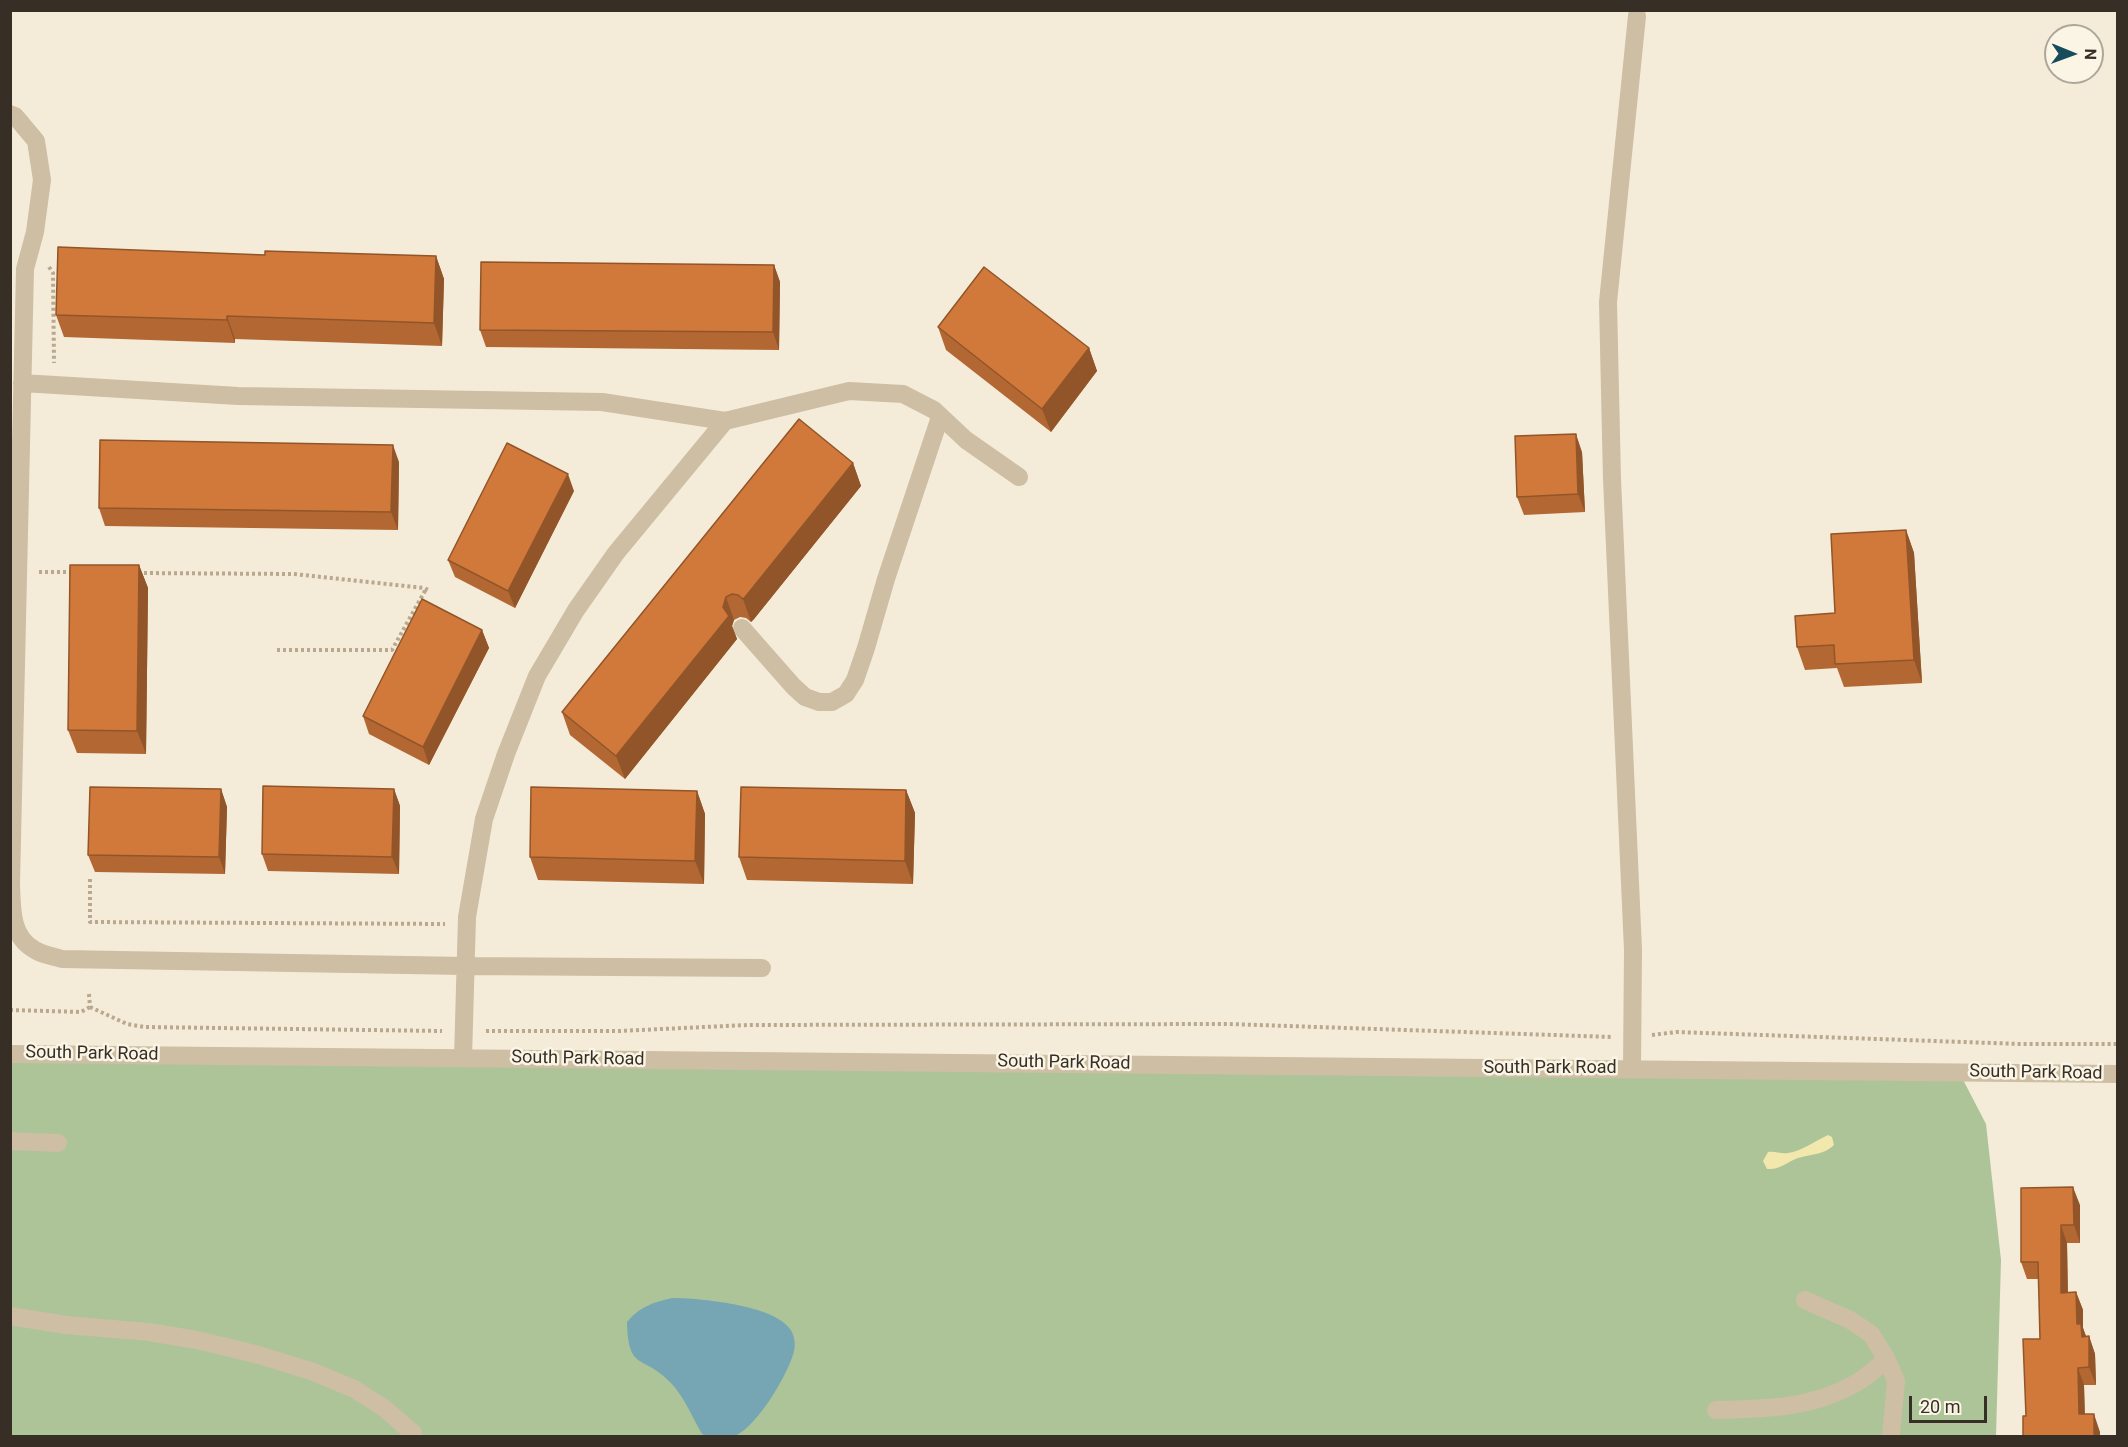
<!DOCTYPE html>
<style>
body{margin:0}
#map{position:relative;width:2128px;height:1447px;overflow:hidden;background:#f4ecd9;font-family:Roboto,sans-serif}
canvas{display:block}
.frame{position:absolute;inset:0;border:12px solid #372f26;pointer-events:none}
.north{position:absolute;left:2044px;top:24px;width:60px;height:60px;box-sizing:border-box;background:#fbf5e6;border:2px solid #ada699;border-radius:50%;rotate:91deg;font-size:16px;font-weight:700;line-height:24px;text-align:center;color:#372f26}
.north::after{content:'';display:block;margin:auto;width:21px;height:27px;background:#184c5c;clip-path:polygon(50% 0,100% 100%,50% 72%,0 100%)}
.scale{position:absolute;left:1909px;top:1396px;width:78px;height:27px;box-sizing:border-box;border:3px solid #372f26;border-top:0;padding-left:8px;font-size:18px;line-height:21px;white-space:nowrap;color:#372f26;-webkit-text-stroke:4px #fbf5e6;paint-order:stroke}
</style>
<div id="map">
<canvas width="2128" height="1447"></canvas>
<div class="frame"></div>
<div class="north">N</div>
<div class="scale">20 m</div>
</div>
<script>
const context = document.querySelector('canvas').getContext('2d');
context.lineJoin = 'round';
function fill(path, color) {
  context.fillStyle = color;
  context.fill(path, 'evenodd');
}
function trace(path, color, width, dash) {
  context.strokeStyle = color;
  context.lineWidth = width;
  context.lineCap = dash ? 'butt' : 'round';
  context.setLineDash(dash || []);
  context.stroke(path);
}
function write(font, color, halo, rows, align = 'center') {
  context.font = font + ' Roboto,sans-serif';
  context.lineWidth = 5;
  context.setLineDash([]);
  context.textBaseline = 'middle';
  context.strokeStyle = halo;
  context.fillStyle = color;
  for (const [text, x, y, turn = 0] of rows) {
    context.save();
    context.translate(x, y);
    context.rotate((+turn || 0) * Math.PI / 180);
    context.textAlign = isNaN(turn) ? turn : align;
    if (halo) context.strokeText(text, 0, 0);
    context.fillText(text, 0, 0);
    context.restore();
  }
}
fill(new Path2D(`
 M 11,1048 L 1959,1072 L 1986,1124 L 2001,1260 L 1996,1436 L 11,1436 Z`), '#adc498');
fill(new Path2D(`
 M 1828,1135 L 1832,1137 L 1834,1145 C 1824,1155 1811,1154 1798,1158 C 1787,1162 1780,1170 1767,1169 L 1763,1161 L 1768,1152 C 1775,1151 1781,1154 1788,1153 C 1802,1151 1815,1141 1828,1135 Z`), '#f2e7ad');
fill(new Path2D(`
 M 672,1298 C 699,1298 774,1305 790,1329 C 794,1334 796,1344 794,1351 C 789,1373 756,1429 734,1436 C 726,1439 709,1438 702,1434 C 692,1417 684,1396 670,1382 C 643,1354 628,1372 627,1322 C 641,1306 652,1303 672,1298 Z`), '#76a6b3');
trace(new Path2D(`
 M 49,267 L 53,273 L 54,363
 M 39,572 L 74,572
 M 138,573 L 294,574 L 424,588 L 430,591
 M 277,650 L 392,650 L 426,589
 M 90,879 L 90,922 L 445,924
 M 89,994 L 90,1007
 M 90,1007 L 127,1024 L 145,1027 L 442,1031
 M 10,1010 L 81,1012 L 90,1007
 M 486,1031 L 619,1031 L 747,1025 L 1229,1024 L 1612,1037
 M 1652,1035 L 1676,1032 L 2021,1044 L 2118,1044`), '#b9a88e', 4, [3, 3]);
trace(new Path2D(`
 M 10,114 L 15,116 L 36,141 L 42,180 L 35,232 L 25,269 L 11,883 C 12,907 10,937 35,950 C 43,955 53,956 62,959 L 465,966 L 762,968
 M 22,383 L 238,396 L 602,402 L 725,421
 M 742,628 L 793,686 L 805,697 L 819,702 L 832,702 L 846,694 L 855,680 L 866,648 L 886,579 L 940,417
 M 10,1054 L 2118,1074
 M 463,1058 L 467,917 L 484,819 L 506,754 L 537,676 L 576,610 L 616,553 L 725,421 L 849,391 L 903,394 L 934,410 L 966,440 L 1019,477
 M 1632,1068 L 1633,950 L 1612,479 L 1608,302 L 1637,16
 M 10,1141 L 58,1143
 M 1805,1300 L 1850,1320 L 1871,1334 L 1887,1360 L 1896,1381 L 1891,1436
 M 10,1316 L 66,1325 L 149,1332 L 197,1340 L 255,1354 L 311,1371 L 354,1389 L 384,1408 L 413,1433
 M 1716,1410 C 1767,1409 1817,1408 1861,1380 C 1870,1374 1878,1366 1887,1360`), '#cdbea4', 18);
fill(new Path2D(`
 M 436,256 L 444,279 L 442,346 L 235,339 L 235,343 L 64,337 L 56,315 Z
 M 774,265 L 780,282 L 779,350 L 486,347 L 480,330 Z
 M 938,327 L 1089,348 L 1097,371 L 1051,432 L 946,350 Z
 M 1582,452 L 1585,512 L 1524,515 L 1517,497 Z
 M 399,462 L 398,530 L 105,526 L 99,508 Z
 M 853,463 L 861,486 L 754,619 L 751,622 L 746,618 L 740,617 L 734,620 L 732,626 L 737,639 L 625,779 L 570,735 L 562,712 Z
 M 574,491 L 515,608 L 455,577 L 448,560 Z
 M 1906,530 L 1914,553 L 1922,683 L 1844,687 L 1837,668 L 1805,670 L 1797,647 L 1835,613 Z
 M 139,565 L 148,588 L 146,754 L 77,753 L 68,730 Z
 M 482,630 L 489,648 L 429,765 L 369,734 L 363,716 Z
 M 221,789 L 227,807 L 225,874 L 95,872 L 88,855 Z
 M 394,789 L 400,806 L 399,874 L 268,871 L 262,854 Z
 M 906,790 L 915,813 L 913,884 L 747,880 L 739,857 Z
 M 697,791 L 705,814 L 704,884 L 538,880 L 530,857 Z
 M 2080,1205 L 2080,1243 L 2067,1243 L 2068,1293 L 2076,1292 L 2083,1310 L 2083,1328 L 2086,1337 L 2089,1336 L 2095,1354 L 2096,1385 L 2084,1385 L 2085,1414 L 2100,1432 L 2026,1416 L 2040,1339 L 2039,1279 L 2027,1279 L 2021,1262 Z`), '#b36833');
fill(new Path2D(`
 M 436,256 L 444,279 L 442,346 L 434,323 Z
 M 774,265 L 780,282 L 779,350 L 773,332 Z
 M 227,316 L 235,339 L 235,343 L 227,320 Z
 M 1089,348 L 1097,371 L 1051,432 L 1042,409 Z
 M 1576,434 L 1582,452 L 1585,512 L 1578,494 Z
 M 393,445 L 399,462 L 398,530 L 391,512 Z
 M 853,463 L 861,486 L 754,619 L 751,622 L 743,599 Z
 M 568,474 L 574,491 L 515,608 L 508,591 Z
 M 1906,530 L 1914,553 L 1922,683 L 1914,660 Z
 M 139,565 L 148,588 L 146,754 L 137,731 Z
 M 726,597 L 734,620 L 732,626 L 737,639 L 625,779 L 616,756 L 723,607 Z
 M 482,630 L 489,648 L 429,765 L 423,747 Z
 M 221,789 L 227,807 L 225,874 L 219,857 Z
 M 394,789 L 400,806 L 399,874 L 392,857 Z
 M 906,790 L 915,813 L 913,884 L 905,861 Z
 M 697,791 L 705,814 L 704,884 L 695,861 Z
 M 2073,1187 L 2080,1205 L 2080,1243 L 2074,1225 Z
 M 2061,1225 L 2067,1243 L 2068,1310 L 2061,1293 Z
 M 2076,1292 L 2083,1310 L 2083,1328 L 2088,1341 L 2088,1355 L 2077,1324 Z
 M 2089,1336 L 2095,1354 L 2096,1385 L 2089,1367 Z
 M 2078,1368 L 2084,1385 L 2085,1432 L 2079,1414 Z
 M 2094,1414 L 2100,1432 L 2100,1437 L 2094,1437 Z`), '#925529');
const building = new Path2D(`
 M 58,247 L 265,255 L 265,251 L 436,256 L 434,323 L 227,316 L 227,320 L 56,315 Z
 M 481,262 L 774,265 L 773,332 L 480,330 Z
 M 984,267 L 1089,348 L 1042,409 L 938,327 Z
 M 799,419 L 853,463 L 746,596 L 743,599 L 738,595 L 732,594 L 726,597 L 723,607 L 729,616 L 616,756 L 562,712 Z
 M 1576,434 L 1578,494 L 1517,497 L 1515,436 Z
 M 100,440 L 393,445 L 391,512 L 99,508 Z
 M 507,443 L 568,474 L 508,591 L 448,560 Z
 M 1906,530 L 1914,660 L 1835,664 L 1834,645 L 1797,647 L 1795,616 L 1835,613 L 1831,534 Z
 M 70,565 L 139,565 L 137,731 L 68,730 Z
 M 422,599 L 482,630 L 423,747 L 363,716 Z
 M 263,786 L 394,789 L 392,857 L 262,854 Z
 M 90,787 L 221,789 L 219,857 L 88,855 Z
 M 531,787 L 697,791 L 695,861 L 530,857 Z
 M 741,787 L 906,790 L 905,861 L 739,857 Z
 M 2073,1187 L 2074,1225 L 2061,1225 L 2061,1293 L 2076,1292 L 2077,1324 L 2081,1324 L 2082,1337 L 2089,1336 L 2089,1367 L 2078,1368 L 2079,1414 L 2094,1414 L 2094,1437 L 2023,1437 L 2023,1416 L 2026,1416 L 2023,1339 L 2040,1339 L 2038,1262 L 2021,1262 L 2021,1188 Z`);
fill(building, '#d0793b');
trace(building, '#925529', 1.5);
write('18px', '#372f26', '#fbf5e6', [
 ["South Park Road",92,1054,1],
 ["South Park Road",578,1059,1],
 ["South Park Road",1064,1063,1],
 ["South Park Road",1550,1068],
 ["South Park Road",2036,1073,1]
]);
</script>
